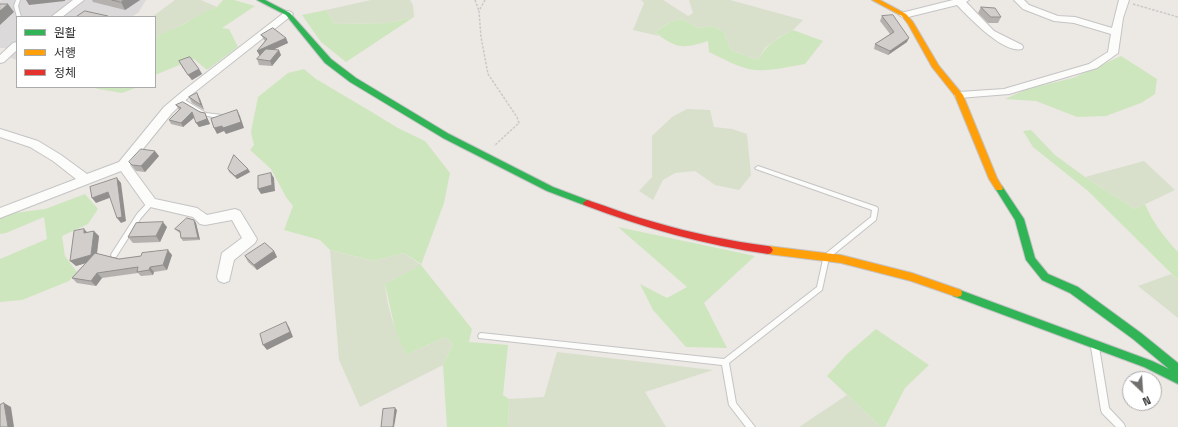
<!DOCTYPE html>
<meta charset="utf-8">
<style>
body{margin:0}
#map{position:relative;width:1178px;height:427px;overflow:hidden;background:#ece8e4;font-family:"Space Grotesk","Noto Sans KR",sans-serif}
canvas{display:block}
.legend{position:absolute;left:16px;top:16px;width:140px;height:72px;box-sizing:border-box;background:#fff;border:1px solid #ababab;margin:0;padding:5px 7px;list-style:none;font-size:12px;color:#2e2e2e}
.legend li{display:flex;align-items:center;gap:8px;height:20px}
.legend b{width:20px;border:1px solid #ababab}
.north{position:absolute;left:1122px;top:371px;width:40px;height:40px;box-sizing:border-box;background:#fff;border:1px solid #ababab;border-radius:50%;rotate:155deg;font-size:11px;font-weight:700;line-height:16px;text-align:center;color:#2e2e2e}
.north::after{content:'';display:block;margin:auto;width:14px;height:18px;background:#706f6e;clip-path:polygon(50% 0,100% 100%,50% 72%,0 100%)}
</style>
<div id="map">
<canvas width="1178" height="427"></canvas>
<ul class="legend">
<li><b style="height:5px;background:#30b455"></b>원활</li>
<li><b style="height:5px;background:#ff9f0a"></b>서행</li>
<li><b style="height:5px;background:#e5322d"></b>정체</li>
</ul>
<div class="north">N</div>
</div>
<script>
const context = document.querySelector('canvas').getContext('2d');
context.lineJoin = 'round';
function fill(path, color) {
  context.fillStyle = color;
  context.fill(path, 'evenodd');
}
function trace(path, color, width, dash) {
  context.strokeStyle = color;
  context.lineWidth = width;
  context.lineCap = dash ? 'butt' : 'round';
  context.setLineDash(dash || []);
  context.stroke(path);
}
fill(new Path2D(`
 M 2,0 L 146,0 L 138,13 L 131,17 L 17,17 L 17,60 L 8,57 L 5,48 L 0,48 L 0,1 Z`), '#dcd9db');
fill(new Path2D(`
 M 223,0 L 234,0 L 255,6 L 222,28 L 229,29 L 238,47 L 207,70 L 194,59 L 155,75 L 155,39 L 162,33 L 182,25 L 205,11 L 217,7 Z
 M 326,10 L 335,24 L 389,23 L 414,17 L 346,62 L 321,42 L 302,15 Z
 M 682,19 L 698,28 L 713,26 L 724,32 L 731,50 L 758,60 C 767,44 777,38 793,30 L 823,41 L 805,64 C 789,67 771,71 755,70 C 741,69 722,58 709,52 L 708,41 C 683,49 676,49 655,32 L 670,22 Z
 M 1121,56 L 1157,79 L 1155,94 L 1141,103 L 1106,116 L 1077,117 L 1036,101 L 1005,99 L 1027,89 L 1073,78 Z
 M 304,69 L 316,79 L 370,111 L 398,128 L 425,141 L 450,173 L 444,203 L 421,265 L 472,329 L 469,342 L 508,345 L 503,395 L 509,399 L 508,427 L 447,427 L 443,365 L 453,344 L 445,337 L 406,355 L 396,334 L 385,284 L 421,264 L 404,253 L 374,261 L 330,250 L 320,240 L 284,230 L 293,206 L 286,197 L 271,169 L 250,150 L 254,145 L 251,132 L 258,97 L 288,73 Z
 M 93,87 L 138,87 L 122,93 L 98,89 Z
 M 1031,130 L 1055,155 L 1085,177 L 1135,209 L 1145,204 C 1153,223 1164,237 1178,252 L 1178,280 L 1088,191 L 1033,147 L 1023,131 Z
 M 85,194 L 98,209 L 88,224 L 62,236 L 65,256 L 77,272 L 69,281 L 22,300 L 0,302 L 0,259 L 47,239 L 44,217 L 6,233 L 0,234 L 0,218 L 14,213 L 45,209 Z
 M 618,227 L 755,256 L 704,303 L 727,348 L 686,347 L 653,310 L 640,284 L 667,298 L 687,287 Z
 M 876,329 L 929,365 L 905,388 L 885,427 L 881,427 L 827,376 L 846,355 Z`), '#cee6be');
fill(new Path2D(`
 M 175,0 L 201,0 L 217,7 C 205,11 195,18 183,24 C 173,30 164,31 155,39 L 155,17 L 152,17 Z
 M 371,0 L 410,0 L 413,5 L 414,17 L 389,23 L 335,24 L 326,10 Z
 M 641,0 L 663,0 L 688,16 L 693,13 L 689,0 L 730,0 L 803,20 L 793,30 L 779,37 L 765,48 L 758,60 L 731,50 L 724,32 L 713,26 L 698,28 L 682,19 L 670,22 L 655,32 L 659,36 L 633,30 L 644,3 Z
 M 687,109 L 710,110 L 714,127 L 732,129 L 747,134 L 751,175 L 739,190 L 715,185 L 695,171 L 675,173 L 663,180 L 653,200 L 639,191 L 652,177 L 652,136 L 672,117 Z
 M 1144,161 L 1175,190 L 1135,209 L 1085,177 Z
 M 330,250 L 374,261 L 404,253 L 421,265 L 385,284 C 387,309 396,333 406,355 L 445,337 L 453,344 L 443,365 L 360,407 L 339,360 Z
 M 1171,274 L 1178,280 L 1178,318 L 1138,286 Z
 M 557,352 L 713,370 L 645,392 L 666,427 L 508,427 L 509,399 L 544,397 Z
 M 847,395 L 881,427 L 799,427 Z`), '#d8e0cc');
const lane = new Path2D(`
 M 16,0 L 20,0 L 18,6 L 21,17 L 17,17 L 14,6 Z
 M 180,97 L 206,113 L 222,115 L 225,117 L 222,119 L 203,115 L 178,100 L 178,98 Z
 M 758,166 L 877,207 L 878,209 L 876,220 L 829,258 L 822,290 L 729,363 L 736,403 L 755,427 L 746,427 L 729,405 L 722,365 L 479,338 L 478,336 L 479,334 L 481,333 L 724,359 L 817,287 L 824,255 L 871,217 L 872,210 L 756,169 L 755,168 Z
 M 149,201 L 153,201 L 154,203 L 141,218 L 116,257 L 112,257 L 111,255 L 112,253 L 137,214 Z
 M 1095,344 L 1097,345 L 1099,347 L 1109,408 L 1124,424 L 1125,427 L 1116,427 L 1102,413 L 1101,410 L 1091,347 L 1093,345 Z`);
const street = new Path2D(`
 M 73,0 L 84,0 L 62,17 L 51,17 Z
 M 953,0 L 969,0 L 966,2 L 994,31 L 1022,45 L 1023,47 L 1022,49 C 1003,54 969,17 957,5 L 904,18 L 899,15 L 901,13 Z
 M 1014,0 L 1024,0 L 1029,5 L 1058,16 L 1075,17 L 1112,28 L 1119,0 L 1129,0 L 1123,18 L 1118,53 L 1097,68 L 1009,94 L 959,98 L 955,97 L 954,95 L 955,93 L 959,92 L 1004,89 L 1089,64 L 1108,52 L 1111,34 L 1074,23 L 1054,21 L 1023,9 Z
 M 288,11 L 291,12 L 293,14 L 291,16 L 191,95 L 172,113 L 130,165 L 155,199 L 197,208 L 207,215 L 235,209 L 240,211 L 257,239 L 255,243 L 234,260 L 229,281 L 224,283 L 219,281 L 217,277 L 222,253 L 242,238 L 232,220 L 205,225 L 200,224 L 193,217 L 146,206 L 121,171 L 0,218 L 0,208 L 76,179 L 53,161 L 30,147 L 0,137 L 0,129 L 38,141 L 61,155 L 87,174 L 119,162 L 164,107 L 183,91 L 285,12 Z
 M 17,42 L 17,50 L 4,62 L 0,63 L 0,55 L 13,43 Z`);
const fast = new Path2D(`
 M 257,0 L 265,0 L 290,13 L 331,59 L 356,78 L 449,134 L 553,187 L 590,201 L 591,203 L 590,205 L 584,205 L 547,191 L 443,138 L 350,82 L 325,63 L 286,15 Z
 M 999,185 L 1002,186 L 1024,219 L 1035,258 L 1048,274 L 1078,287 L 1141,333 L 1178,363 L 1178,384 L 1144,367 L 953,296 L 952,293 L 953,290 L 957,289 L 1152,361 L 1169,369 L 1133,339 L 1070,293 L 1042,280 L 1026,260 L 1015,220 L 995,188 Z`);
const slow = new Path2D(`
 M 872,0 L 880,0 L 906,14 L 913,22 L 939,66 L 963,95 L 997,178 L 1003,188 L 1002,190 L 996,190 L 989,179 L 955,96 L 932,67 L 908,24 L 902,16 Z
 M 768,246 L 841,255 L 912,273 L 961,290 L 962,293 L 961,296 L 957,297 L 911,281 L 841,263 L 768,254 L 765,253 L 763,250 L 765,247 Z`);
const jam = new Path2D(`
 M 587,200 C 609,207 631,216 654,222 C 691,233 729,241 768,246 L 771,247 L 773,250 L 771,253 L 768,254 C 704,245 644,228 584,205 L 583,203 Z`);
trace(lane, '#c5c4c5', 2);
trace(street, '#c5c4c5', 2);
trace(fast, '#c5c4c5', 2);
trace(slow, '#c5c4c5', 2);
trace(jam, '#c5c4c5', 2);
trace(new Path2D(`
 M 475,0 L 479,11
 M 485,0 L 479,11 L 481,37 L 488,74 L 517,117 L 519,123 L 494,146
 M 1133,4 L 1178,17`), '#c9c9c8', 1.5, [2.5, 1.5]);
fill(lane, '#fcfcfb');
fill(street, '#fcfcfb');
fill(fast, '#30b455');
fill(slow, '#ff9f0a');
fill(jam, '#e5322d');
fill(new Path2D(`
 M 92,0 L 140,0 L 125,10 L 93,2 Z
 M 981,7 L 1001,17 L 998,23 L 988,23 L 978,13 Z
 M 882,16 L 907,42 L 888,55 L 874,49 L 875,44 L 890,34 L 880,21 Z
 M 261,35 L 286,38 L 288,43 L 273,49 L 281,55 L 272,66 L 259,65 L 257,59 L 260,56 L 257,51 L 265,41 L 264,40 Z
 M 179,61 L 199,69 L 202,74 L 192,80 L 182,67 Z
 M 189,97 L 200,99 L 204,110 L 192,103 Z
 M 176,105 L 205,113 L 210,124 L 199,127 L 194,117 L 183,127 L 171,124 L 169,120 L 179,110 Z
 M 159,156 L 145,172 L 136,171 L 129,162 Z
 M 228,169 L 248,169 L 250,172 L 237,179 L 229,172 Z
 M 194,220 L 196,223 L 200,240 L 183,241 L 181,238 L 180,233 L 177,231 L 175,229 Z
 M 167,227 L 160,242 L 133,243 L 128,237 Z
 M 87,232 L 99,236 L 97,254 L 119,259 L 172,255 L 167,270 L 154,272 L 153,275 L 141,276 L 138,273 L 102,278 L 96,286 L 77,283 L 72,278 L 86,263 L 76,266 Z
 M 274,251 L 277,257 L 257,270 L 248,262 L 245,256 Z`), '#b4b1af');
fill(new Path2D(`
 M 26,0 L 65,0 L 65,1 L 29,5 Z
 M 124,0 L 140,0 L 125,10 L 121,2 Z
 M 8,4 L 14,12 L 0,25 L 0,11 Z
 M 286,38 L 288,43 L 260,56 L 257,51 Z
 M 909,38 L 907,42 L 888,55 L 890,51 Z
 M 279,50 L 281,55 L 272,66 L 270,61 Z
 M 199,69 L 202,74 L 192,80 L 188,75 Z
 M 197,93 L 200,99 L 204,110 L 201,105 Z
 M 237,110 L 240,116 L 244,128 L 226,134 L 224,131 L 217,134 L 214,128 L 222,126 Z
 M 192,112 L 195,117 L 183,127 L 181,123 Z
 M 205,113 L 210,124 L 199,127 L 196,123 Z
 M 155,151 L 159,156 L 145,172 L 141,166 Z
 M 248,169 L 250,172 L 237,179 L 235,176 Z
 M 271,173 L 274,178 L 275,191 L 261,194 L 258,189 Z
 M 117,178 L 121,183 L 126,221 L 121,223 L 117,218 Z
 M 108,192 L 112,197 L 96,203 L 92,198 Z
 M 194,220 L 196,223 L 200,240 L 198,238 Z
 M 163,222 L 167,227 L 160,242 L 156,236 Z
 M 84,229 L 89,234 L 84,233 Z
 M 94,231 L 99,236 L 96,260 L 76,266 L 70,261 Z
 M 168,250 L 172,255 L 167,270 L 163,265 Z
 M 274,251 L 277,257 L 257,270 L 254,265 Z
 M 150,267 L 154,272 L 153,275 L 149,270 Z
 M 97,273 L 102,278 L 96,286 L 91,281 Z
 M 286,322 L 289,327 L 293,337 L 267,350 L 263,345 Z
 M 4,403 L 11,407 L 14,427 L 8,427 Z
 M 395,408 L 397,410 L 394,427 L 393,427 Z`), '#92908e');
const building = new Path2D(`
 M 112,0 L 124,0 L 121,2 Z
 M 0,4 L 8,4 L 0,11 Z
 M 981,7 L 995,8 L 1001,17 L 991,17 Z
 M 85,11 L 108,16 L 107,17 L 76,17 Z
 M 893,15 L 909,38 L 890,51 L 875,44 L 894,32 L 882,16 Z
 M 273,28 L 286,38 L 257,51 L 267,39 L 261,35 Z
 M 266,49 L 279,50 L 270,61 L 257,59 Z
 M 190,57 L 199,69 L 188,75 L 179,61 Z
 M 197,93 L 201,105 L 189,97 Z
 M 183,102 L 200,112 L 205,113 L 207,119 L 196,123 L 192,112 L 181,123 L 169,120 L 181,108 L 176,105 Z
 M 237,110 L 241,122 L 223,128 L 222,126 L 214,128 L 211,119 Z
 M 141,149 L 155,151 L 141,166 L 132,165 L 129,162 Z
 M 234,155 L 248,169 L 235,176 L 228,169 Z
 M 271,173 L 272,185 L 258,189 L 258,176 Z
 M 117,178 L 122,217 L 117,218 L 108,192 L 92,198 L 90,187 Z
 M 187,218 L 194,220 L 198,238 L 181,238 L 180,231 L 175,229 Z
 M 163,222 L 156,236 L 128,237 L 136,223 Z
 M 84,229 L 84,233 L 94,231 L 91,255 L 70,261 L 74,231 Z
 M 265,243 L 274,251 L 254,265 L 245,256 Z
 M 168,250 L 163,265 L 150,267 L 149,270 L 137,272 L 138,267 L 97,273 L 91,281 L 72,278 L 95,253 L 119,259 L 141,256 L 142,253 Z
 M 286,322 L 290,332 L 263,345 L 260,334 Z
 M 4,403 L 8,427 L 0,427 L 0,405 Z
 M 395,408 L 393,427 L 381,427 L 383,409 Z`);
fill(building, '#d1cecb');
trace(building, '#92908e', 1);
</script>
